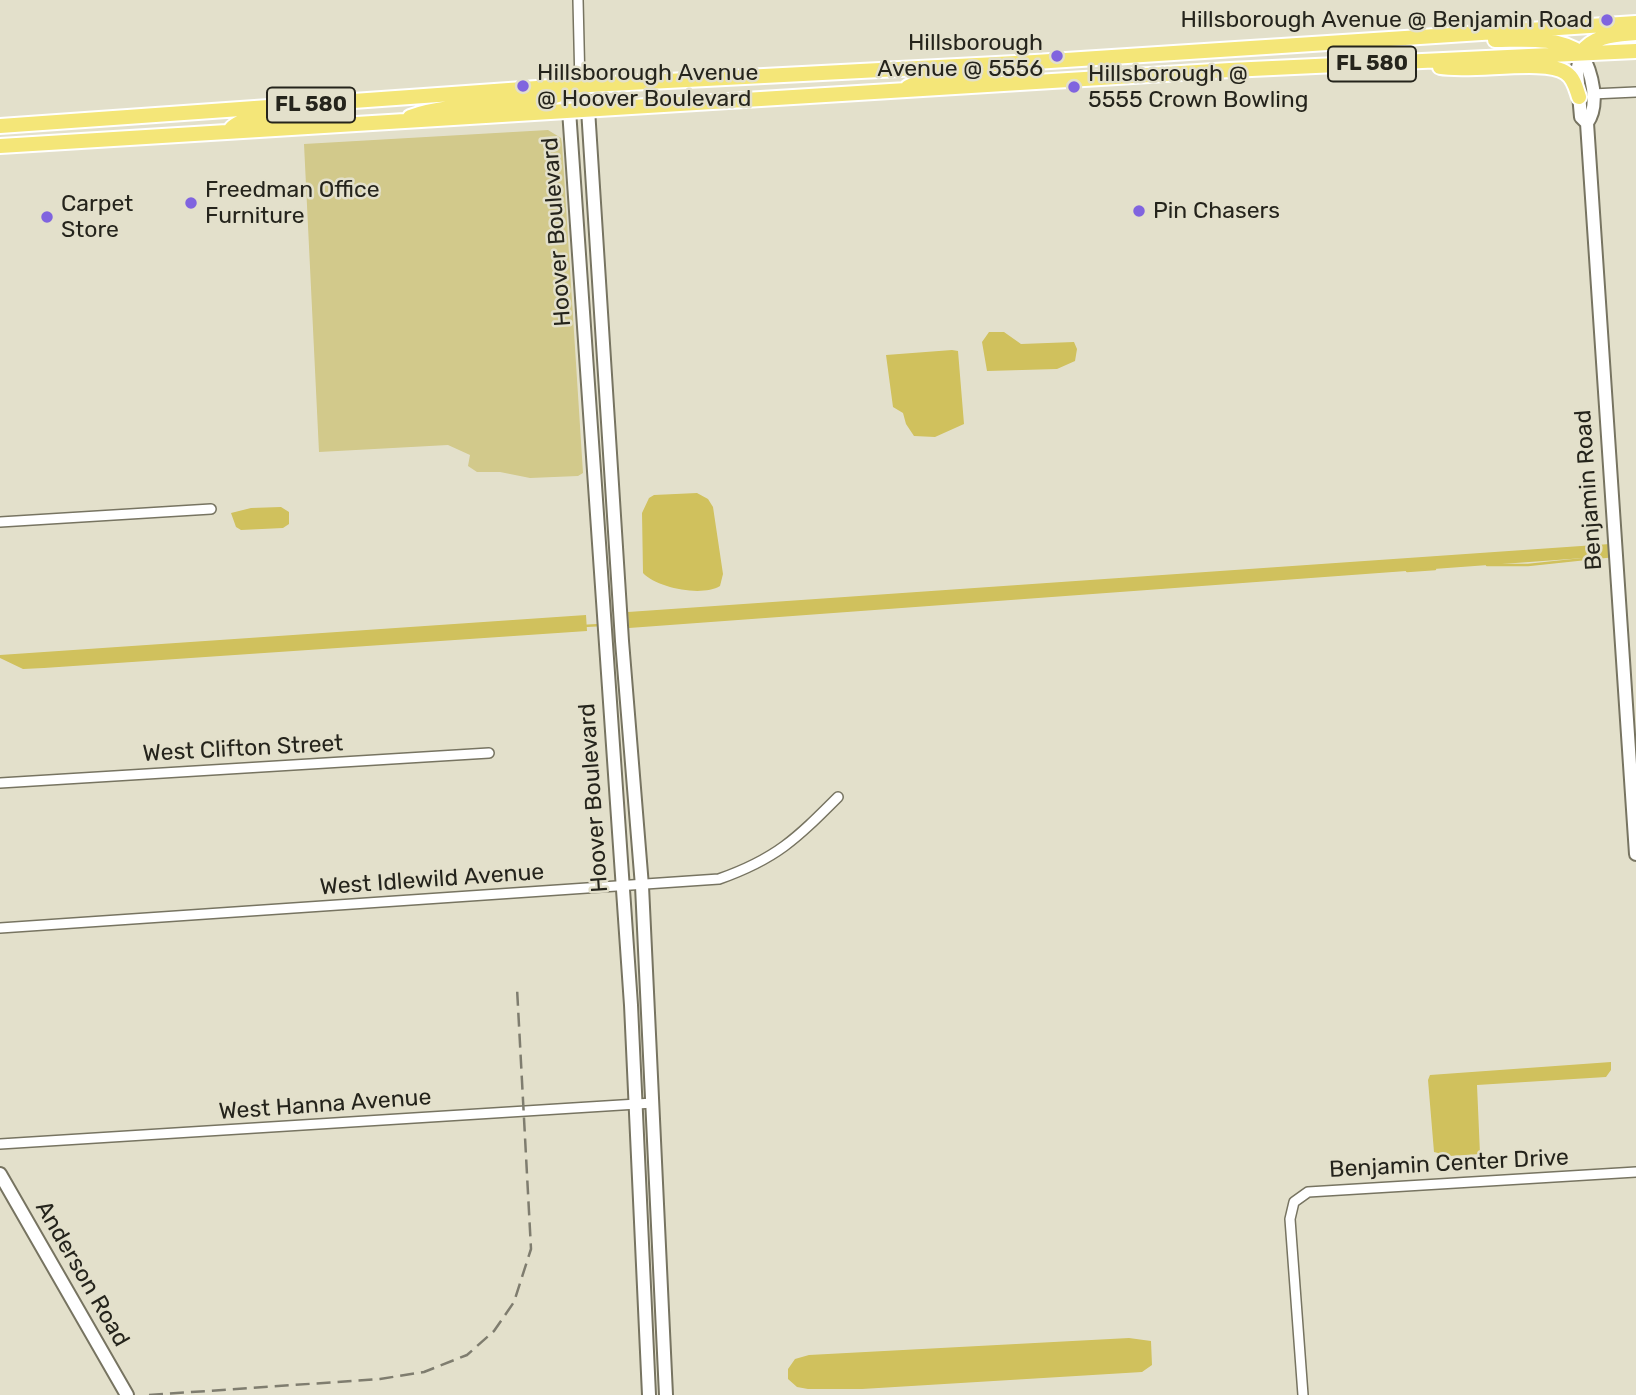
<!DOCTYPE html>
<style>
body{margin:0}
canvas{display:block;background:#e3e0cb}
</style>
<canvas width="1636" height="1395"></canvas>
<script>
const context = document.querySelector('canvas').getContext('2d');
context.lineJoin = 'round';
function fill(path, color) {
  context.fillStyle = color;
  context.fill(path, 'evenodd');
}
function trace(path, color, width, dash) {
  context.strokeStyle = color;
  context.lineWidth = width;
  context.lineCap = dash ? 'butt' : 'round';
  context.setLineDash(dash || []);
  context.stroke(path);
}
function write(font, color, halo, rows, align = 'center') {
  context.font = font + ' Rubik,sans-serif';
  context.lineWidth = 5;
  context.setLineDash([]);
  context.textBaseline = 'middle';
  context.strokeStyle = halo;
  context.fillStyle = color;
  for (const [text, x, y, turn = 0] of rows) {
    context.save();
    context.translate(x, y);
    context.rotate((+turn || 0) * Math.PI / 180);
    context.textAlign = isNaN(turn) ? turn : align;
    if (halo) context.strokeText(text, 0, 0);
    context.fillText(text, 0, 0);
    context.restore();
  }
}
fill(new Path2D(`
 M 548,130 L 561,138 L 562,144 L 583,473 L 578,476 L 530,478 L 500,472 L 477,472 L 468,466 L 470,455 L 448,445 L 319,452 L 304,144 Z`), '#d2c98b');
fill(new Path2D(`
 M 989,332 L 1004,332 L 1021,344 L 1074,342 L 1077,349 L 1075,361 L 1057,369 L 987,371 L 982,342 Z
 M 952,350 L 958,351 L 964,424 L 935,437 L 914,436 L 906,424 L 903,413 L 893,407 L 886,355 Z
 M 697,493 L 708,499 L 713,507 L 723,574 L 720,586 C 702,597 657,588 643,573 L 642,513 L 649,498 L 654,495 Z
 M 281,507 L 289,512 L 289,524 L 283,528 L 241,530 L 236,527 L 231,513 L 251,508 Z
 M 1610,544 L 1611,556 L 629,628 L 628,612 Z
 M 586,615 L 587,631 L 44,668 L 23,669 L 0,658 L 0,655 Z
 M 1611,1062 L 1611,1070 L 1606,1077 L 1477,1085 L 1480,1154 L 1450,1156 L 1434,1152 L 1428,1080 L 1430,1075 Z
 M 1129,1338 L 1151,1341 L 1152,1365 L 1142,1372 L 862,1389 L 808,1389 L 797,1387 L 788,1379 L 788,1369 L 795,1359 L 809,1355 Z`), '#d0c15d');
trace(new Path2D(`
 M 1487,565 L 1528,565 L 1613,556
 M 1407,571 L 1435,569
 M 583,626 L 601,625`), '#d0c15d', 2.5);
const street = new Path2D(`
 M 578,0 L 580,86
 M 1592,94 L 1636,92
 M 0,522 L 211,509
 M 0,783 L 489,753
 M 0,928 L 719,879 C 776,859 796,839 838,797
 M 0,1144 L 653,1103
 M 1303,1395 L 1290,1219 L 1294,1202 L 1308,1192 L 1636,1172`);
const secondary = new Path2D(`
 M 1581,53 L 1577,72 L 1581,117 L 1587,123 L 1636,854
 M 1581,53 C 1592,72 1600,105 1587,123
 M 580,86 L 569,110 L 631,1005 L 649,1395
 M 580,86 L 588,109 L 622,641 L 642,886 L 666,1395
 M 0,1174 L 127,1395`);
const primary = new Path2D(`
 M 1495,40 C 1525,40 1556,36 1581,53
 M 1581,53 C 1594,35 1615,35 1636,33
 M 1440,67 C 1471,73 1547,58 1566,73 C 1574,78 1576,88 1579,97
 M 908,87 L 927,78 L 987,74
 M 410,117 C 463,98 520,113 571,90
 M 0,126 L 551,87 L 1035,62 L 1636,23
 M 231,129 C 248,109 308,122 332,115 C 339,113 345,107 351,103
 M 0,146 L 1230,70 L 1636,51`);
trace(street, '#777461', 12);
trace(secondary, '#777461', 16);
trace(primary, '#fff', 18);
trace(street, '#fff', 9);
trace(secondary, '#fff', 12);
trace(primary, '#f4e678', 14);
trace(new Path2D(`
 M 149,1395 L 380,1379 L 424,1372 L 467,1355 L 494,1331 L 514,1302 L 531,1249 L 517,988`), '#7f7d6f', 2.5, [14, 7]);
for (const [x, y, r, color] of [
 [1607,20,7,"#8064df"],
 [1057,56,7,"#8064df"],
 [523,86,7,"#8064df"],
 [1074,87,7,"#8064df"],
 [191,203,7,"#8064df"],
 [1139,211,7,"#8064df"],
 [47,217,7,"#8064df"]
]) {
  const dot = new Path2D();
  dot.arc(x, y, r, 0, 2 * Math.PI);
  context.fillStyle = color;
  context.fill(dot);
  trace(dot, '#e3e0cb', 2.5);
}
for (const [x, y, w] of [
 [1372,64,88],
 [311,105,88]
]) {
  const box = new Path2D();
  box.roundRect(x - w / 2, y - 17.5, w, 35, 5);
  context.fillStyle = '#e3e0cb';
  context.fill(box);
  trace(box, '#25241c', 2);
}
write('bold 21px', '#25241c', null, [
 ["FL 580",1372,64],
 ["FL 580",311,105]
]);
write('23px', '#25241c', '#e3e0cb', [
 ["Hillsborough Avenue @ Benjamin Road",1593,20,"right"],
 ["Hillsborough",1043,43,"right"],
 ["Avenue @ 5556",1043,69,"right"],
 ["Hillsborough Avenue",537,73],
 ["@ Hoover Boulevard",537,99],
 ["Hillsborough @",1088,74],
 ["5555 Crown Bowling",1088,100],
 ["Freedman Office",205,190],
 ["Furniture",205,216],
 ["Carpet",61,204],
 ["Store",61,230],
 ["Pin Chasers",1153,211]
], 'left');
write('23px', '#25241c', '#e3e0cb', [
 ["Hoover Boulevard",557,232,-94],
 ["Benjamin Road",1589,490,-94],
 ["West Clifton Street",243,749,-3],
 ["Hoover Boulevard",594,798,-94],
 ["West Idlewild Avenue",432,880,-4],
 ["West Hanna Avenue",325,1105,-4],
 ["Benjamin Center Drive",1449,1164,-3],
 ["Anderson Road",82,1274,60]
]);
</script>
